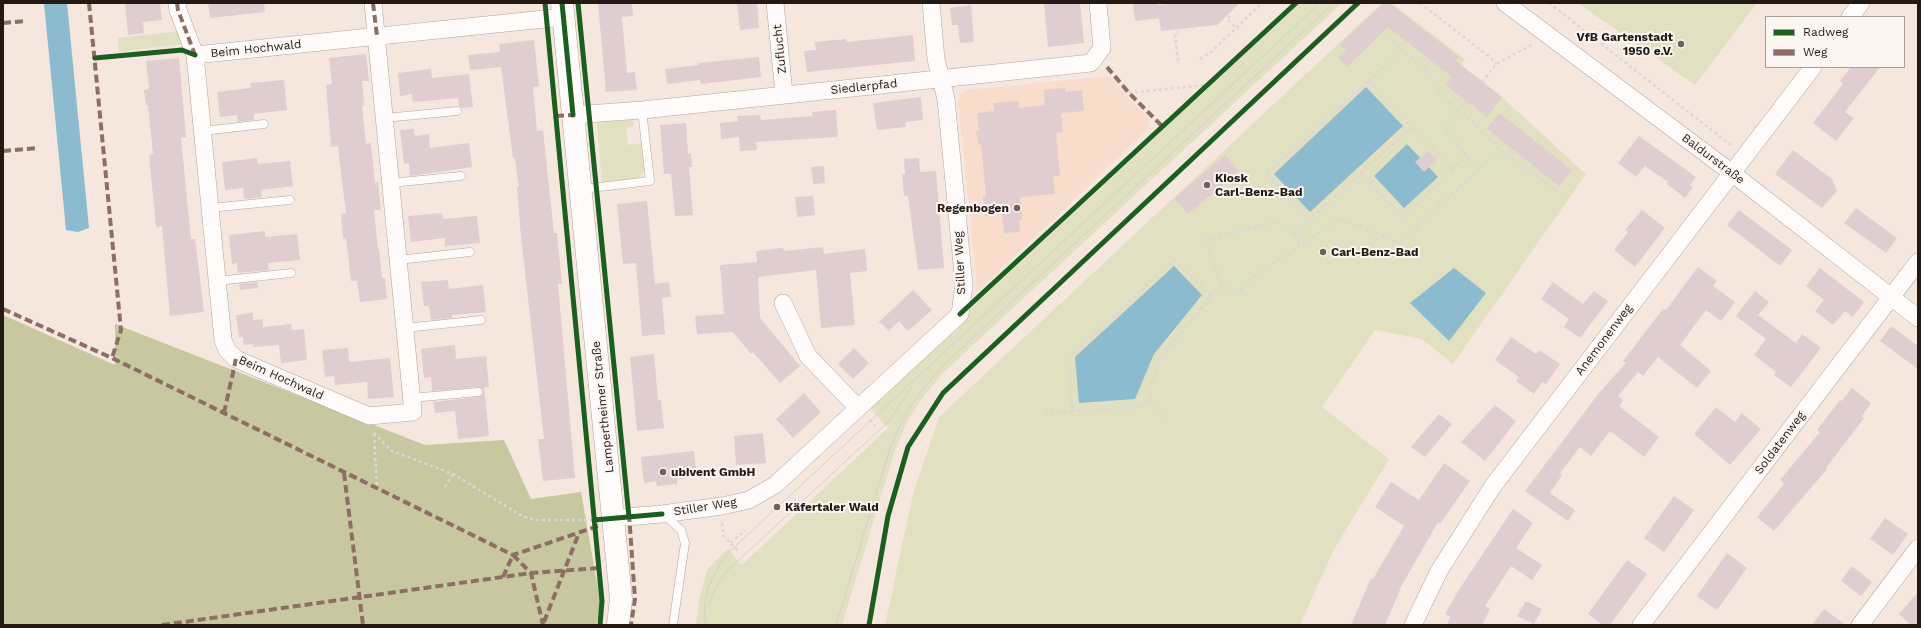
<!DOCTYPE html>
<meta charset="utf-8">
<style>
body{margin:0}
#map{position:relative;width:1921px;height:628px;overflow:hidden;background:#f5e7de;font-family:"Work Sans",sans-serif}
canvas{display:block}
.frame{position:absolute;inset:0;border:4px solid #251a13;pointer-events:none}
.legend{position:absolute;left:1765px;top:16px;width:140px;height:52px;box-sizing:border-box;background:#fcf6f2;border:1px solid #a69e99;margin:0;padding:5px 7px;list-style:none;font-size:12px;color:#251a13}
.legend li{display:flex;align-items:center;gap:8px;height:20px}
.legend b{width:20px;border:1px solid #a69e99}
</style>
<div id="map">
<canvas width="1921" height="628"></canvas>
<div class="frame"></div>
<ul class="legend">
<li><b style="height:5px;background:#1b5e20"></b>Radweg</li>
<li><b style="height:5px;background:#8d6e63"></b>Weg</li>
</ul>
</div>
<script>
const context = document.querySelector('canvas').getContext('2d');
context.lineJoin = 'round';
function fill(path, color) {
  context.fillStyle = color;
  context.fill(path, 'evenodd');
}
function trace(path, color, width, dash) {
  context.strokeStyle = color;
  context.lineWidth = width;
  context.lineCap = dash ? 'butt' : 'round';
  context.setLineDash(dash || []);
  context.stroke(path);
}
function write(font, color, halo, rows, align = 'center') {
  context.font = font + ' "Work Sans",sans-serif';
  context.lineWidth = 4;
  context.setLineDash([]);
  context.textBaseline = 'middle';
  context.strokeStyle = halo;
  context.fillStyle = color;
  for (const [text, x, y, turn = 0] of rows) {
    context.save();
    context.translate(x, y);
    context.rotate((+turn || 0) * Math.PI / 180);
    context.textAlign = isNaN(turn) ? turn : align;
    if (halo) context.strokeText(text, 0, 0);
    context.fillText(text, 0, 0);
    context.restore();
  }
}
fill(new Path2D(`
 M 1109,76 L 1149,120 L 1149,128 L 980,289 L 977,288 L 958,100 L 960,94 L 966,90 Z`), '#f9ddcc');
fill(new Path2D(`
 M 1300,3 L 1342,3 L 943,373 L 923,397 L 908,420 L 895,450 L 842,625 L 696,625 L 700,596 L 707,570 L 728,548 L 739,563 L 743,564 L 888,428 L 867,405 Z
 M 1382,3 L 1391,3 L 1465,59 L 1461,65 L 1503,98 L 1586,174 L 1453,364 L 1422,339 L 1375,330 L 1322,407 L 1389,459 L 1333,551 L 1300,625 L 885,625 L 913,494 L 939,417 Z
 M 1578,3 L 1757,3 L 1695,85 Z
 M 179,31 L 184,44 L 119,52 L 118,38 Z
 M 633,118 L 634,126 L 626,128 L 628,145 L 641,143 C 642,151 645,161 644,169 C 642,184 614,181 602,182 L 597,123 Z`), '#e1e0c0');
fill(new Path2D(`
 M 3,315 L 115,365 L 115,324 L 425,445 L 504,440 L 531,499 L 581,492 L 601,606 L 596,625 L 3,625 Z`), '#c7c7a0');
fill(new Path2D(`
 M 44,3 L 67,3 L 89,228 L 78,232 L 66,230 Z
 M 1366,87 L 1403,126 L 1310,212 L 1274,174 Z
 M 1407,144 L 1438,177 L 1404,208 L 1374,176 Z
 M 1174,266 L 1202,295 L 1154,354 L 1135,399 L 1079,403 L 1075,357 Z
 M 1454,268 L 1486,293 L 1449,341 L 1410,303 Z`), '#8cbace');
fill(new Path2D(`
 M 125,3 L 160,3 L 162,20 L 143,22 L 144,33 L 128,35 Z
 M 208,3 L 264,3 L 265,12 L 210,18 Z
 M 598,3 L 632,3 L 633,16 L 622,17 L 627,73 L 635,72 L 637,90 L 606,92 Z
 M 737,3 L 757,3 L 759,28 L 740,30 Z
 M 1044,3 L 1080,3 L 1084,43 L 1048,47 Z
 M 1133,3 L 1158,3 L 1158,5 L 1181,3 L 1240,3 L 1217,25 L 1161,31 L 1159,18 L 1135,21 Z
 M 1384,3 L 1389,3 L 1459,57 L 1456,61 L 1502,97 L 1487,117 L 1446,85 L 1452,77 L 1388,27 L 1347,67 L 1338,57 L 1346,50 L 1340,44 Z
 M 971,5 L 974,42 L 960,43 L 958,25 L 952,25 L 950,8 Z
 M 913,35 L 915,61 L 807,72 L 804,51 L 816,50 L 815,42 L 846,39 L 847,42 Z
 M 534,40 L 539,86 L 533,87 L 537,131 L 543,130 L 554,233 L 557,233 L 562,284 L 558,284 L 575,478 L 543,481 L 538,439 L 544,439 L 521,237 L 517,187 L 519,187 L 517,174 L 515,158 L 513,158 L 501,67 L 470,70 L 468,55 L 500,52 L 499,44 Z
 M 366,54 L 369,81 L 362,81 L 364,105 L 362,106 L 366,144 L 371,143 L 375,183 L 378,182 L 381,210 L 374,210 L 378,249 L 379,249 L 382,278 L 385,278 L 387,299 L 360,302 L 357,281 L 351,281 L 346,238 L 343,239 L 341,214 L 346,213 L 341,173 L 338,146 L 331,147 L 326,85 L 332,84 L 329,58 Z
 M 759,57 L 761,77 L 701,84 L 700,80 L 667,84 L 665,69 L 699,65 L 698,63 Z
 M 179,58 L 186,137 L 181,138 L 191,239 L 195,239 L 204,312 L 170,316 L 162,226 L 156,227 L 149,155 L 153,154 L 148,105 L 146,105 L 144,90 L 149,89 L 146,61 Z
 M 1851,67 L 1880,67 L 1845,112 L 1854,118 L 1836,141 L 1813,123 L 1843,84 L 1840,81 Z
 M 431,69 L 432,78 L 469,74 L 473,107 L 461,108 L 459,106 L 458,98 L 413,102 L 412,94 L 400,96 L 398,73 Z
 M 284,80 L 287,110 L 254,114 L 254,120 L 238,122 L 237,115 L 220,117 L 217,92 L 251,88 L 250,83 Z
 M 1065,88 L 1066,92 L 1082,90 L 1084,111 L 1061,113 L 1063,132 L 1056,133 L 1060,176 L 1053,176 L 1055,194 L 1020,197 L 1022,220 L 1019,220 L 1020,232 L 1004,233 L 1002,214 L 985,216 L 983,196 L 986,196 L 981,144 L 978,145 L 976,131 L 979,131 L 977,113 L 994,111 L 993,103 L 1019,101 L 1019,108 L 1045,105 L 1044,90 Z
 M 921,97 L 923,120 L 905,122 L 906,127 L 877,130 L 873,103 Z
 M 836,110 L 838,137 L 756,142 L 757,150 L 740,151 L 739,137 L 721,139 L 720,123 L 738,121 L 737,116 L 760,115 L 761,120 L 813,116 L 812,112 Z
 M 1499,113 L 1572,170 L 1559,186 L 1487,129 Z
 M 686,123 L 688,154 L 691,154 L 692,167 L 689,167 L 693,215 L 675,216 L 671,174 L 664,174 L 660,125 Z
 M 414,129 L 415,136 L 429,134 L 430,148 L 469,143 L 472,167 L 410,176 L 409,163 L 404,164 L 400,130 Z
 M 1639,136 L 1696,177 L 1690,185 L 1693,187 L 1685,198 L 1667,184 L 1668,182 L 1645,166 L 1636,177 L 1618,163 Z
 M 1793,150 L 1832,179 L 1837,191 L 1822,208 L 1775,174 Z
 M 1428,151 L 1437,160 L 1424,172 L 1415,162 Z
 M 1225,155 L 1239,171 L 1188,214 L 1174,198 Z
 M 257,158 L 258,164 L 290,161 L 293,186 L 261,190 L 262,197 L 244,199 L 243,188 L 225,190 L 222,162 Z
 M 919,158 L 920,172 L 936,171 L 944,268 L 918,270 L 908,196 L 904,196 L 902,174 L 905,174 L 904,159 Z
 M 824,166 L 825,183 L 813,184 L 811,167 Z
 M 813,196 L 815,215 L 797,217 L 795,197 Z
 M 647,201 L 655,284 L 669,282 L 671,297 L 662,298 L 665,334 L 642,336 L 636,263 L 623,264 L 617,204 Z
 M 1856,208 L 1897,238 L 1886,253 L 1844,223 Z
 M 1642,210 L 1665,228 L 1635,267 L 1614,250 L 1628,232 L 1625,230 Z
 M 1739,210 L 1792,250 L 1780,266 L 1727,225 Z
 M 442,213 L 443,219 L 477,216 L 480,243 L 445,246 L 445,238 L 411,242 L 408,216 Z
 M 265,231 L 265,237 L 297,234 L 300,260 L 268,263 L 269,270 L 238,273 L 237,263 L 232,264 L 229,235 Z
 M 823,247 L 824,254 L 865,249 L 867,271 L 850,273 L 855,325 L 821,328 L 816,270 L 758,277 L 760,318 L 800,366 L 780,383 L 753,352 L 751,354 L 733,332 L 697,334 L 695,316 L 724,314 L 720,265 L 757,262 L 756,251 L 783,248 L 784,251 Z
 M 1698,267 L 1717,281 L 1713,286 L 1735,302 L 1721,321 L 1706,310 L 1680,345 L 1711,371 L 1697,388 L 1658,357 L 1643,376 L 1638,372 L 1618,396 L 1623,400 L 1619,406 L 1659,437 L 1644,457 L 1610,431 L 1591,456 L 1580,447 L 1560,473 L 1562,475 L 1550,493 L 1575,510 L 1568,521 L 1525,491 L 1599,393 L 1626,363 L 1623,361 L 1663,309 L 1666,310 Z
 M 1820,268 L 1864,302 L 1853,317 L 1845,311 L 1833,325 L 1815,311 L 1824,300 L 1806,286 Z
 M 448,280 L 449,289 L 483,285 L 486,312 L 452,315 L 452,318 L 431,320 L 429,306 L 424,306 L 421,282 Z
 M 257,282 L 258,288 L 240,290 L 239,284 Z
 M 1553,282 L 1583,304 L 1594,291 L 1608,301 L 1580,338 L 1564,327 L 1569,319 L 1541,299 Z
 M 913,290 L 932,310 L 908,331 L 899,321 L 889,331 L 881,323 L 878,323 Z
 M 1755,291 L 1769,302 L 1758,315 L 1796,343 L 1802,334 L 1821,348 L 1791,387 L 1774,375 L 1776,372 L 1754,355 L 1766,339 L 1736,316 Z
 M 253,313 L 253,320 L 263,319 L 263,327 L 291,324 L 292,330 L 304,329 L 307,360 L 281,363 L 279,345 L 253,347 L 253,344 L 244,345 L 243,337 L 239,337 L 236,315 Z
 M 1891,326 L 1918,346 L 1918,369 L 1880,341 Z
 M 1511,337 L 1536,354 L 1539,350 L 1560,364 L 1546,384 L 1542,382 L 1534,394 L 1516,381 L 1519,377 L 1495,360 Z
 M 455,345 L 456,359 L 486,356 L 489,387 L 484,387 L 489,436 L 458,439 L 455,411 L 435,413 L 433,402 L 478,397 L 483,394 L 483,389 L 478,387 L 432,391 L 431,377 L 424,378 L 421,349 Z
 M 348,348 L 349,362 L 390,358 L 394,397 L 368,399 L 367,382 L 335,385 L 334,376 L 325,377 L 322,350 Z
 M 854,348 L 869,363 L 853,379 L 838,364 Z
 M 654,354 L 658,400 L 661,400 L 664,428 L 637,431 L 630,357 Z
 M 1852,388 L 1871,403 L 1862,416 L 1864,418 L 1826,468 L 1827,469 L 1774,531 L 1757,517 L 1784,484 L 1780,480 L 1820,432 L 1817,430 L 1840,400 L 1842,401 Z
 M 804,393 L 821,412 L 793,438 L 776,419 Z
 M 1495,405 L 1516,421 L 1485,461 L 1461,442 Z
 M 1716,407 L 1735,422 L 1742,413 L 1761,429 L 1730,465 L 1694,434 Z
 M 1439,414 L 1452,424 L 1425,457 L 1411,447 Z
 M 763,433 L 766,463 L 736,465 L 734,436 Z
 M 694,451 L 697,477 L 677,479 L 677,484 L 657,486 L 656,481 L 644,483 L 641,457 Z
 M 1444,463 L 1470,481 L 1440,524 L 1438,522 L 1399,590 L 1400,590 L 1385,625 L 1351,625 L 1371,578 L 1373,579 L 1404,526 L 1375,507 L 1391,482 L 1419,500 Z
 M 1674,496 L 1694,510 L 1664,552 L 1644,538 Z
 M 1513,509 L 1533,523 L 1516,548 L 1542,565 L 1532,580 L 1511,566 L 1485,606 L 1490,609 L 1482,625 L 1447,625 L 1450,617 L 1445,614 L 1460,588 Z
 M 1885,518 L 1908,534 L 1893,555 L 1870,539 Z
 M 1727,553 L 1747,568 L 1717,610 L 1697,596 Z
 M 1627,560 L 1647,574 L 1610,625 L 1603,625 L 1588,614 Z
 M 1852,566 L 1872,582 L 1861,596 L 1841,581 Z
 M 1918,592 L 1918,625 L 1911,625 L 1899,614 Z
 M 1526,601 L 1542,609 L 1534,624 L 1517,616 Z
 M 1824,609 L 1846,625 L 1812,625 Z`), '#e0cdcf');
const lane = new Path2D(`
 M 385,118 L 457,111
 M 203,131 L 264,124
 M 391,183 L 461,176
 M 582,189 L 650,181 L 642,110
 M 210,208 L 290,200
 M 398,260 L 470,252
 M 217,281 L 291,273
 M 405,328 L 481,320
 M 411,398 L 478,392
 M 664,515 L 681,530 L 685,543 L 673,625`);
const street = new Path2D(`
 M 177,3 L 178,10 L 195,55 L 223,340 L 227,350 L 236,359 L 369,416 L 413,412 L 373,3
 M 775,3 L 784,94
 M 1505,3 L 1732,173 L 1918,318
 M 1850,17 L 1861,3
 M 195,55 L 564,17
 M 573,115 L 642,110 L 1091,63 L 1102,48 L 1098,3
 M 783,303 L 808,356 L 858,408
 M 614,518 L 662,514 L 722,506 L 749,500 L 775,485 L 960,314 L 964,285 L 946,99 L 936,59 L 931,3
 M 1413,625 L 1439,571 L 1493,486 L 1813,67
 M 1641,625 L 1918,262
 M 1860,625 L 1918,548`);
const secondary = new Path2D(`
 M 562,3 L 621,599 L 618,625`);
trace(lane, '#b1a59e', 9);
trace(street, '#b1a59e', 18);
trace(secondary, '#b1a59e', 23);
trace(new Path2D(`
 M 1420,3 L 1491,58 L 1496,64
 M 1549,3 L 1732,146
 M 1230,16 L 1227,19 L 1236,28
 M 1388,37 L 1428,73 L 1440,95 L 1467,117 L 1500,149 L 1561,194
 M 1200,59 L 1211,52 L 1262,3
 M 1178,61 L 1175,33 L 1179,32
 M 1369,81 L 1402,50
 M 1482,82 L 1496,64 L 1533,44
 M 1129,93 L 1206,85
 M 1467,101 L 1445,129 L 1478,170
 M 1453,170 L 1466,155
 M 1361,173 L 1403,217 L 1453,170 L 1411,127
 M 1294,234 L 1277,222 L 1207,239 L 1218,277 L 1223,284 L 1238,293 L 1253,276 L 1341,219 L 1400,243 L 1500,149
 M 1300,244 L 1294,234 C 1333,198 1372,163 1411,127 L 1369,81 L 1267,174 L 1310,220
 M 1174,260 L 1211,296 L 1159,359 L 1148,401 L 1140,407 L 1072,411 L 1069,358 Z
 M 1211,296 L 1223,284
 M 1148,401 L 1162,417
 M 1045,413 L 1072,411
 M 870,420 L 875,426
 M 374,433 L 392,451 L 453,474 L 524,517 L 536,520 L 594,520
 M 374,434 L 377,489
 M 445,487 L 453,474
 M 722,523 L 723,535 L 739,552
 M 731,543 L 745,530`), '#dcd7d5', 2.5, [3, 3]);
trace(lane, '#fefbfa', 8);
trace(street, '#fefbfa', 17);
trace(secondary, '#fefbfa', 22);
trace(new Path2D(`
 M 709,605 L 716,586 L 726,572 L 888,422 L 912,387
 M 706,625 C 701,597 711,576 727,554 L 1320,3
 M 836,625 L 891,445 C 909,402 928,380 962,348 L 1334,3`), '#d4d0cd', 1);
trace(new Path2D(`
 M 89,3 L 121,330 L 112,358
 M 177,3 L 178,10 L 195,55
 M 373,3 L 377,36
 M 3,23 L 25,21
 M 1107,67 L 1129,93 L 1162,126
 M 556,116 L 573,115
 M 3,151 L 37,148
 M 3,309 L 112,358 L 513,555 L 598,526
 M 224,413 L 236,359
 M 344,473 L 363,625
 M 629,514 L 635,599 L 631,625
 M 503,577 L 513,555 L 531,573 L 543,625
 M 544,622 L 579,533
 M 162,625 L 531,573 L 599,568`), '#8d6e63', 4, [8, 4]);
trace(new Path2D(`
 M 545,3 L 602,601 L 600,625
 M 562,3 L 573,115
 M 578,3 L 629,517
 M 95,58 L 182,50 L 195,55
 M 960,314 L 1296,3
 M 594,520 L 662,514
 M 869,625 L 888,516 L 908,447 L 943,393 L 1358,3`), '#1b5e20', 5);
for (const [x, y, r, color] of [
 [1681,44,4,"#6e625a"],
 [1207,185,4,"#6e625a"],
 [1017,208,4,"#6e625a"],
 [1323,252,4,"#6e625a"],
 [663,472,4,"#6e625a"],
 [777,507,4,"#6e625a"]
]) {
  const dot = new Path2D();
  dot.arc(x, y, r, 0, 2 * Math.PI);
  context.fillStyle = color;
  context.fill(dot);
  trace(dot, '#fcf6f2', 1.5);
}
write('bold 12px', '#251a13', '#fcf6f2', [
 ["VfB Gartenstadt",1673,37,"right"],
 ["1950 e.V.",1673,51,"right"],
 ["Kiosk",1215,178],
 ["Carl-Benz-Bad",1215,192],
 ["Regenbogen",1009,208,"right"],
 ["Carl-Benz-Bad",1331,252],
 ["ubivent GmbH",671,472],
 ["Käfertaler Wald",785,507]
], 'left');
write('12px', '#251a13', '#fcf6f2', [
 ["Beim Hochwald",256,49,-6],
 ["Zuflucht",780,49,-96],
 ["Siedlerpfad",864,87,-6],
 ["Baldurstraße",1713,159,37],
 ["Stiller Weg",960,263,-93],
 ["Anemonenweg",1604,340,-53],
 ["Beim Hochwald",281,378,24],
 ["Lampertheimer Straße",603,407,-96],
 ["Soldatenweg",1780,443,-53],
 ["Stiller Weg",705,507,-9]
]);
</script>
